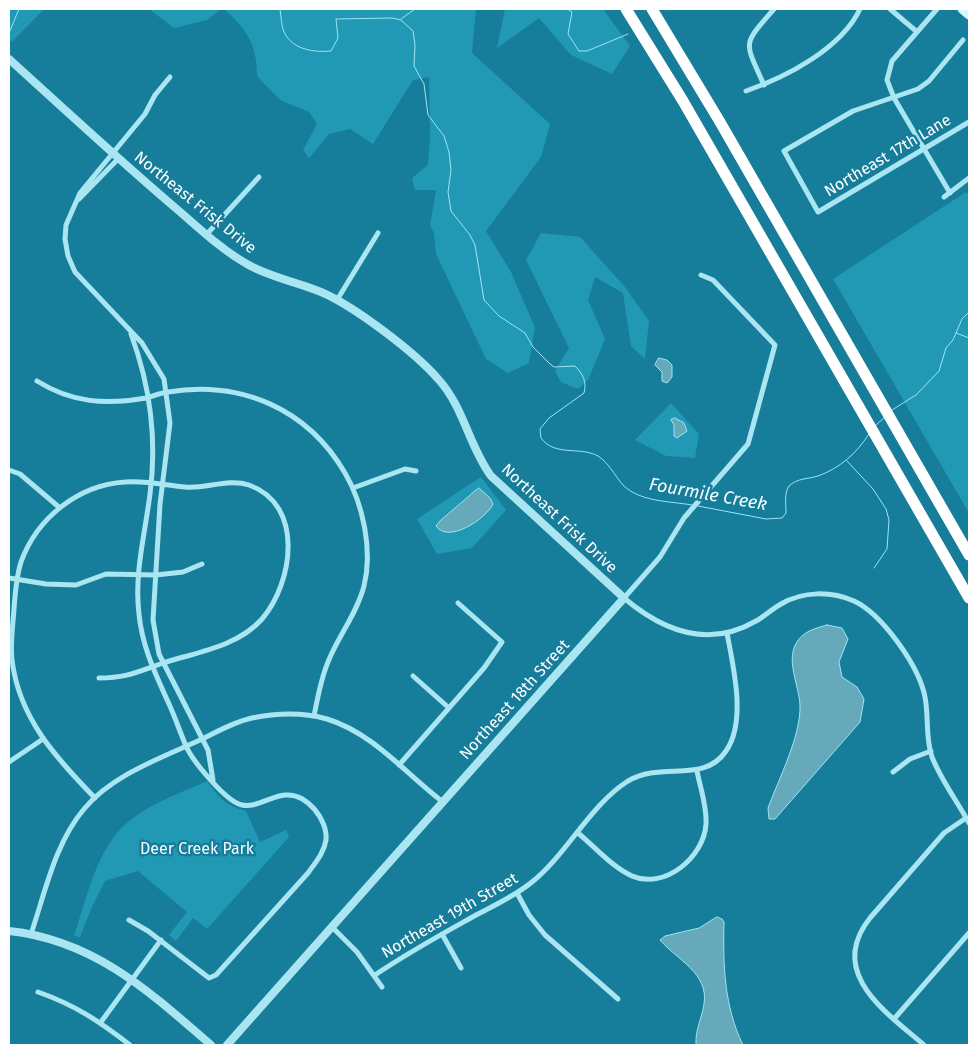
<!DOCTYPE html>
<style>
body{margin:0}
#map{position:relative;width:978px;height:1054px;overflow:hidden;background:#167e9a;font-family:"Fira Sans",sans-serif}
canvas{display:block}
.frame{position:absolute;inset:0;border:10px solid #fff;pointer-events:none}
</style>
<div id="map">
<canvas width="978" height="1054"></canvas>
<div class="frame"></div>
</div>
<script>
const context = document.querySelector('canvas').getContext('2d');
context.lineJoin = 'round';
function fill(path, color) {
  context.fillStyle = color;
  context.fill(path, 'evenodd');
}
function trace(path, color, width, dash) {
  context.strokeStyle = color;
  context.lineWidth = width;
  context.lineCap = dash ? 'butt' : 'round';
  context.setLineDash(dash || []);
  context.stroke(path);
}
function write(font, color, halo, rows, align = 'center') {
  context.font = font + ' "Fira Sans",sans-serif';
  context.lineWidth = 5;
  context.setLineDash([]);
  context.textBaseline = 'middle';
  context.strokeStyle = halo;
  context.fillStyle = color;
  for (const [text, x, y, turn = 0] of rows) {
    context.save();
    context.translate(x, y);
    context.rotate((+turn || 0) * Math.PI / 180);
    context.textAlign = isNaN(turn) ? turn : align;
    if (halo) context.strokeText(text, 0, 0);
    context.fillText(text, 0, 0);
    context.restore();
  }
}
fill(new Path2D(`
 M 9,9 L 44,9 L 12,42 L 9,39 Z
 M 149,9 L 221,9 L 207,20 L 174,28 Z
 M 224,9 L 476,9 L 472,53 L 550,124 L 541,157 L 486,231 L 511,272 L 535,328 L 529,363 L 508,373 L 486,359 L 436,254 L 434,233 L 430,225 L 436,190 L 415,190 L 412,178 L 428,165 L 430,135 L 429,77 L 413,80 L 373,144 L 350,129 L 329,134 L 309,158 L 303,150 L 317,124 L 309,112 L 280,100 L 257,76 C 257,44 247,30 224,9 Z
 M 505,9 L 603,9 L 630,46 L 612,74 L 571,55 L 539,18 L 497,48 Z
 M 966,192 L 969,195 L 969,513 L 833,279 Z
 M 541,233 L 580,237 L 625,287 L 649,321 L 645,359 L 631,346 L 623,293 L 595,277 L 588,300 L 605,339 L 588,380 L 578,389 L 561,382 L 555,371 L 569,348 L 526,260 Z
 M 671,403 L 699,434 L 695,458 L 666,456 L 635,440 Z
 M 481,477 L 506,510 L 472,548 L 437,554 L 417,519 Z
 M 207,781 C 218,797 226,806 246,811 L 260,842 L 286,830 L 289,837 L 207,929 L 193,918 L 176,941 L 169,935 L 187,912 L 138,871 L 105,881 L 91,909 L 80,937 L 74,936 C 87,898 96,849 128,822 C 150,803 181,793 207,781 Z`), '#2299b4');
const water = new Path2D(`
 M 659,358 L 667,360 L 672,365 L 672,377 L 667,383 L 662,381 L 662,372 L 655,365 Z
 M 675,418 L 684,423 L 687,431 L 677,438 L 674,436 L 674,425 L 671,420 Z
 M 479,488 L 490,498 L 493,504 C 486,519 448,544 436,526 L 440,521 Z
 M 827,625 L 842,628 L 848,639 L 839,662 L 842,677 L 857,687 L 864,699 L 860,722 L 775,819 L 769,819 L 768,808 C 779,778 801,736 800,705 C 799,687 788,665 794,648 C 800,632 813,629 827,625 Z
 M 717,917 L 722,919 L 724,922 C 723,965 724,1006 743,1045 L 696,1045 C 695,1030 702,1018 704,1004 C 709,973 677,960 660,940 L 665,936 L 699,928 Z`);
fill(water, '#65a9ba');
trace(water, '#9ce5f5', 1);
trace(new Path2D(`
 M 280,9 C 281,14 281,20 282,25 C 286,48 311,53 331,51 L 338,38 L 336,19 L 392,18 L 401,20 L 413,31 L 415,45 L 414,66 L 424,84 L 428,115 L 444,136 L 449,152 L 451,170 L 448,192 L 451,211 L 470,235 L 475,245 L 484,300 L 499,316 L 525,333 L 533,347 L 550,364 L 554,367 L 575,366 C 583,374 587,382 584,393 L 549,418 L 540,429 L 541,438 C 555,457 580,446 598,456 C 610,464 614,475 623,485 C 640,502 669,501 692,505
 M 567,9 L 572,12 L 568,34 L 579,51 L 587,51 L 628,34
 M 667,10 L 668,9
 M 401,19 L 415,9
 M 9,33 L 19,9
 M 956,333 L 969,338
 M 892,410 L 916,395 L 939,371 L 946,348 L 953,340 L 962,319 L 969,312
 M 876,425 L 884,418
 M 847,461 L 873,489 L 886,509 L 889,520 L 887,549 L 874,568
 M 698,506 L 766,519 L 782,518 L 786,513 C 786,505 784,493 789,486 C 797,478 809,479 818,476 C 840,468 856,454 869,434`), '#9ce5f5', 1);
trace(new Path2D(`
 M 890,9 L 916,31
 M 937,9 L 892,61 L 887,80 L 894,98 L 950,193
 M 963,40 L 929,81 L 918,89 L 853,111 L 784,151 L 818,212 L 969,122
 M 170,77 L 155,95 L 145,114 L 80,193 L 66,225 L 65,239 L 68,256 L 75,272 L 142,343 L 164,379 L 170,423 L 160,504 L 153,620 L 159,654 L 208,750 L 213,780
 M 764,85 C 744,40 742,46 774,9
 M 746,91 C 786,77 841,49 860,9
 M 944,197 L 969,178
 M 79,199 L 119,158
 M 207,234 L 259,177
 M 701,275 L 713,280 L 775,345 L 748,444 L 684,518 L 660,557 L 624,598 C 663,631 708,649 756,621 C 765,616 772,609 781,604 C 803,591 831,591 854,601 C 882,614 919,666 925,697 C 929,717 925,737 932,757 C 941,780 957,801 969,823
 M 337,300 L 378,233
 M 37,381 C 72,403 106,405 146,398 C 153,396 160,393 168,392 C 240,380 307,408 345,473 C 363,504 373,550 364,586 C 358,610 341,633 331,655 C 322,674 318,696 314,716
 M 9,470 L 20,474 L 60,508
 M 353,488 L 405,469 L 416,471
 M 9,578 L 46,584 L 76,585 L 106,574 L 156,575 L 183,572 L 202,564
 M 413,676 L 449,708
 M 9,762 L 43,739
 M 399,765 L 484,668 L 502,642 L 458,603
 M 893,772 L 910,759 L 931,751
 M 95,798 C 56,758 19,718 12,660 C 10,644 13,625 14,609 C 15,594 17,575 21,562 C 37,518 78,485 125,482 C 144,480 165,485 185,487 C 206,489 228,478 249,485 C 305,505 293,583 262,619 C 238,646 199,652 166,662 C 139,671 128,678 99,678
 M 578,833 C 595,847 612,867 632,876 C 665,890 704,857 706,824 C 707,806 700,787 697,771
 M 517,893 L 529,915 L 545,935 L 618,999
 M 129,920 L 148,931 L 209,978 L 216,975 L 308,873 C 315,863 324,853 326,840 C 328,820 307,793 285,795 C 271,796 256,808 242,805 C 226,802 192,760 186,746 C 180,732 175,717 169,704 C 156,675 142,647 139,614 C 134,574 145,534 150,494 C 157,440 150,385 131,334
 M 332,927 L 357,952 L 382,987
 M 31,934 C 45,893 55,843 84,809 C 112,775 161,758 200,740 C 217,732 233,722 252,718 C 277,713 302,712 327,719 C 373,733 406,774 443,802
 M 442,934 L 461,968
 M 375,975 C 407,953 442,934 476,915 C 495,905 515,896 532,882 C 567,854 590,805 628,781 C 662,761 704,784 726,751 C 747,721 733,666 727,633
 M 38,992 C 75,1005 99,1021 130,1045
 M 894,1019 L 969,933
 M 101,1022 L 161,940
 M 924,1045 C 887,1013 826,973 870,918 L 944,833 L 966,818`), '#aae5f2', 5);
trace(new Path2D(`
 M 9,59 C 63,108 117,158 172,205 C 196,225 220,249 247,264 C 269,277 297,282 321,292 C 354,306 415,352 439,380 C 464,408 469,446 491,476 L 624,598 L 227,1045
 M 9,931 C 94,940 150,992 211,1045`), '#aae5f2', 8);
trace(new Path2D(`
 M 962,9 L 969,15`), '#d9f5fc', 9);
trace(new Path2D(`
 M 626,9 L 683,101 L 969,598
 M 652,9 L 720,122 L 969,555`), '#fff', 11);
write('16px', '#fff', '#167e9a', [
 ["Northeast 17th Lane",888,156,-31],
 ["Northeast Frisk Drive",195,203,39],
 ["Northeast Frisk Drive",559,519,43],
 ["Northeast 18th Street",515,700,-48],
 ["Northeast 19th Street",450,916,-30]
]);
write('16px', '#f4fcfe', '#167e9a', [
 ["Deer Creek Park",197,850]
]);
write('italic 18px', '#f4fcfe', '#167e9a', [
 ["Fourmile Creek",708,495,10]
]);
</script>
